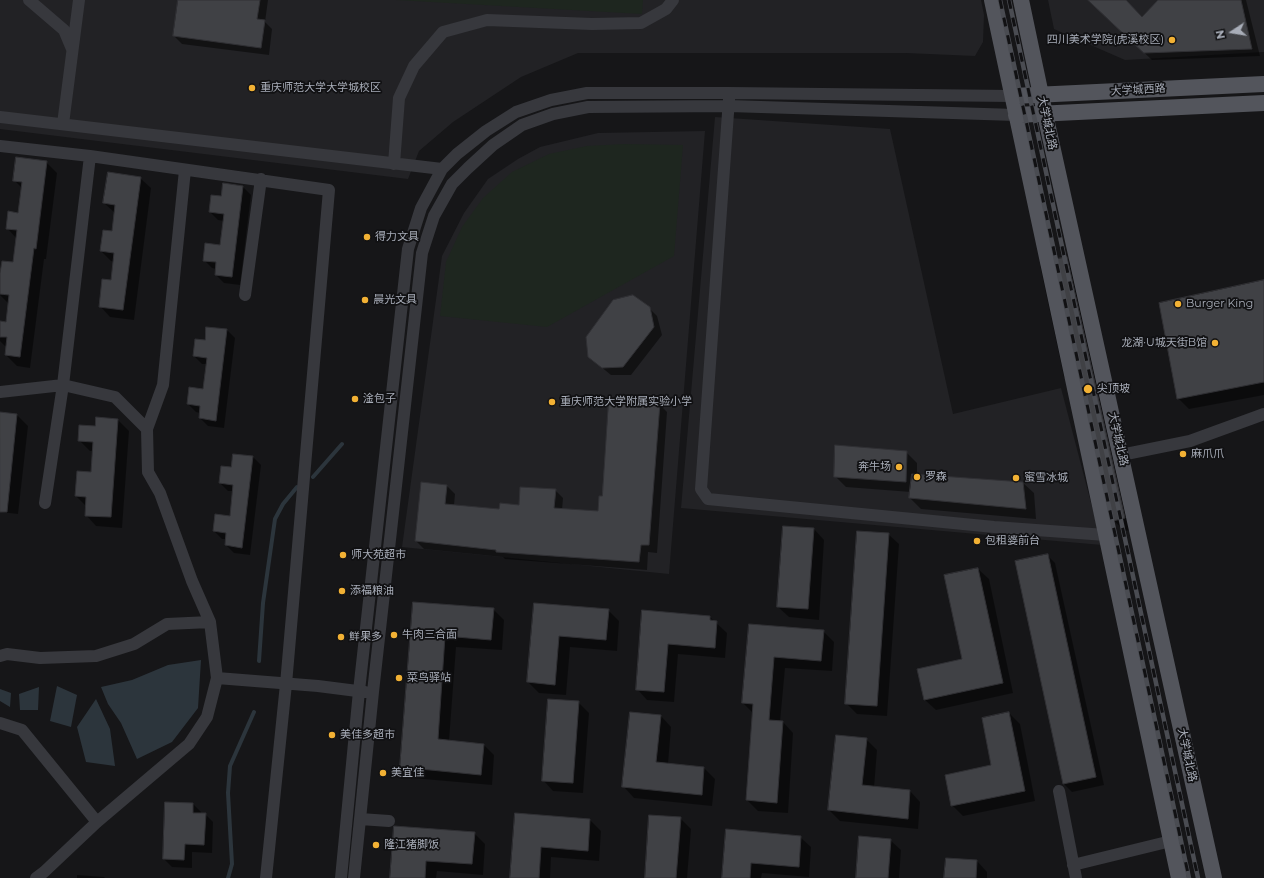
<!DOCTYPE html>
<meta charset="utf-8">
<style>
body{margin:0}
#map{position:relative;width:1264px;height:878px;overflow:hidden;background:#161618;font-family:Montserrat,sans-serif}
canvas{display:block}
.north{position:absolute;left:1212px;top:12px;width:40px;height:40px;-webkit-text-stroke:3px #111113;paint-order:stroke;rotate:258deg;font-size:11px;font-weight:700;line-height:16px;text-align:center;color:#a8adb8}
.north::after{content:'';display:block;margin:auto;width:14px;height:18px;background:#a8adb8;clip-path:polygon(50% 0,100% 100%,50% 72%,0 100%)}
</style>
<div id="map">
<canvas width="1264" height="878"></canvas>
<div class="north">N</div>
</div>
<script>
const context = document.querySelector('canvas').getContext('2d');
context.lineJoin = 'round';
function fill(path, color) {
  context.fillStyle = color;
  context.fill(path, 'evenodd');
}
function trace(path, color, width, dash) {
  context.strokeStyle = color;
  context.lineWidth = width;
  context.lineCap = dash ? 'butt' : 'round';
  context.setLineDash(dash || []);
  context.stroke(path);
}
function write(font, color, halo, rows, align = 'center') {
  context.font = font + ' Montserrat,"Noto Sans SC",sans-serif';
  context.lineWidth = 3.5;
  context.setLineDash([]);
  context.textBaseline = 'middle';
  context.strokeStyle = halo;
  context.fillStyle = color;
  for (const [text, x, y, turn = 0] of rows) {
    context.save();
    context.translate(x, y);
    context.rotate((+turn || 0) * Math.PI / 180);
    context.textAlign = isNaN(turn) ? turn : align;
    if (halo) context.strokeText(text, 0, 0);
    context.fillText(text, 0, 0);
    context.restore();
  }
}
fill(new Path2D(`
 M 0,0 L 981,0 L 984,15 L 983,42 L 975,56 L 906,53 L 578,53 L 521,77 L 453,122 L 419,151 L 408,179 L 0,129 Z
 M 1048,0 L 1264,0 L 1264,52 L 1125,60 L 1054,29 Z
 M 715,117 L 890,129 L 953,414 L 1061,388 L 1102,545 L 681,508 Z
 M 705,131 L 669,574 L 402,547 L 442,256 L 464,213 L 488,179 L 518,159 L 540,147 L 598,133 Z`), '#222225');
fill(new Path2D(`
 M 396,0 L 643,0 L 642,14 Z
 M 625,144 L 683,145 L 674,256 L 547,327 L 440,316 L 446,262 L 462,227 L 483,198 L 512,172 L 549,154 L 587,146 Z`), '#1e261f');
fill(new Path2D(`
 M 201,660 L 198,708 L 172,742 L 137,759 L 121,723 L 108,704 L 101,687 L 132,680 L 168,665 Z
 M 57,686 L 77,695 L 71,727 L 50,721 Z
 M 39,687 L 38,710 L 20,710 L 19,694 Z
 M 0,689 L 11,693 L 10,707 L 0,701 Z
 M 96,699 L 110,729 L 115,766 L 86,762 L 77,727 Z`), '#2c353c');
fill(new Path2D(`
 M 179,0 L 268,0 L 265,22 L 272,29 L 269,55 L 182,44 L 174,36 Z
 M 1089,0 L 1125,0 L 1142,18 L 1159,0 L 1246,0 L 1260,56 L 1152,60 Z
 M 46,162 L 57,173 L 46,259 L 44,259 L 30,368 L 17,366 L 6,355 L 7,346 L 5,346 L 0,341 L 0,322 L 7,323 L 9,304 L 0,295 L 0,281 L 14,264 L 17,239 L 7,228 L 19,214 L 22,188 L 14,180 Z
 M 140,178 L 151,188 L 134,320 L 110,317 L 100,306 L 112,281 L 114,262 L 111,261 L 101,251 L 112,232 L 115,213 L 104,203 Z
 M 224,184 L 243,187 L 251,195 L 240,285 L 224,283 L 216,275 L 217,269 L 212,268 L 204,260 L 221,246 L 224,221 L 218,220 L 210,212 L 222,197 Z
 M 1066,258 L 1077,268 L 1135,529 L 1125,531 L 1114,521 Z
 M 1040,265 L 1049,275 L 1073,386 L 1064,377 Z
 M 1264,280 L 1264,395 L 1189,409 L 1178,398 Z
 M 649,308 L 657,316 L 662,335 L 631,375 L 611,375 L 589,357 Z
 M 227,330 L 235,338 L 224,428 L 208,426 L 200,418 L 200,413 L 196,412 L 188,404 L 204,390 L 208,364 L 202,364 L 194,356 L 206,341 Z
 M 659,404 L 667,412 L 657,553 L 648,552 L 647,570 L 505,559 L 503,557 L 424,549 L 416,541 L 422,483 L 447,486 L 455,494 L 454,505 L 500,510 L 520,506 L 555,490 L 563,498 L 562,510 L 599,512 L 603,497 Z
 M 0,413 L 17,415 L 28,426 L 18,514 L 0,512 Z
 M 97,419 L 118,420 L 129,431 L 122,528 L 96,526 L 86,515 L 86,506 L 76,496 L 92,473 L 94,451 L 90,451 L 79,440 L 96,427 Z
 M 906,452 L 917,463 L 917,475 L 1023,483 L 1034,493 L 1036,519 L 921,509 L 910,498 L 911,492 L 846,487 L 835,476 Z
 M 253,457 L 261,465 L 250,555 L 234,553 L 226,545 L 227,539 L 222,539 L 214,531 L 230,517 L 234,491 L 228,491 L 220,483 Z
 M 814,529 L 824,540 L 819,620 L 789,617 L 778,607 Z
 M 888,534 L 899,544 L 887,716 L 857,714 L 846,703 Z
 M 1047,555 L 1055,563 L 1104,785 L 1072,792 L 1064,784 Z
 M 978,569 L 989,579 L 1013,693 L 936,710 L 925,700 L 963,660 Z
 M 414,603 L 493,609 L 504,620 L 502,650 L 456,647 L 449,741 L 483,744 L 494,755 L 492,785 L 412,778 L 401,767 Z
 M 535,604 L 608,610 L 619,621 L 617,651 L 570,647 L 566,695 L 539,693 L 528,682 Z
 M 643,611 L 710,617 L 727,633 L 725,658 L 678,654 L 674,702 L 647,700 L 637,689 Z
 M 750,625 L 823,631 L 834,642 L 832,671 L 785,668 L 780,722 L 783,722 L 793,733 L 788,813 L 758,811 L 747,800 L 753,713 L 743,703 Z
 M 578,702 L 589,713 L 583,793 L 553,791 L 543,780 Z
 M 1009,713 L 1020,724 L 1035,801 L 963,816 L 952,805 L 992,766 Z
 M 661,716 L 671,727 L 668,764 L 704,768 L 715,779 L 712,806 L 634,798 L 624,787 Z
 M 866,739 L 877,750 L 874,788 L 910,791 L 920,802 L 918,829 L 840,821 L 829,810 Z
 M 166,803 L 193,804 L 201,812 L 201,814 L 205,814 L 213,822 L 212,853 L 192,852 L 192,868 L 172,867 L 164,859 Z
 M 516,814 L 590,820 L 601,831 L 599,861 L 551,857 L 550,878 L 511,878 Z
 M 680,818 L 691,829 L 687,878 L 646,878 Z
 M 727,831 L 800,837 L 811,847 L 809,877 L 762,873 L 761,878 L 723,878 Z
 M 474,833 L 485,844 L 483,875 L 437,871 L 436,878 L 391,878 Z
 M 890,840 L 901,850 L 899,878 L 857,878 Z
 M 977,861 L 987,872 L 987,878 L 945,878 Z
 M 77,875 L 104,877 L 105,878 L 77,878 Z`), '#0007');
trace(new Path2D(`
 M 313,477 L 342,444
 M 259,661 L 263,603 L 275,519 L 283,504 L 297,487
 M 228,878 L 232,864 L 228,793 L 230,766 L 254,712`), '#2c353c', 4);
const building = new Path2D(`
 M 178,0 L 260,0 L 257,19 L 265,20 L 261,48 L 173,36 Z
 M 1088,0 L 1126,0 L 1142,17 L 1158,0 L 1241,0 L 1252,49 L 1144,53 Z
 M 16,157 L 47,161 L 36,249 L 34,248 L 20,357 L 5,355 L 7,337 L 0,337 L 0,321 L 6,322 L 9,295 L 0,294 L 0,273 L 2,261 L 13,262 L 17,230 L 6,229 L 8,211 L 18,213 L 22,182 L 13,181 Z
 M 108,172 L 141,177 L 123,310 L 99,307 L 102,279 L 111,280 L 114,253 L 100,251 L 103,230 L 112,231 L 115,205 L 103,203 Z
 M 223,183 L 243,186 L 232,277 L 215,275 L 216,262 L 203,261 L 205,243 L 220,245 L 224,214 L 209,212 L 211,195 L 221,196 Z
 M 1067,257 L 1125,518 L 1113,521 L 1057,259 Z
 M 1264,280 L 1264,382 L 1177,399 L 1159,303 Z
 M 633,295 L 650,307 L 654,327 L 623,367 L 602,368 L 588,357 L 586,337 L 613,300 Z
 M 206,327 L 227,329 L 216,421 L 199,418 L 200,406 L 187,404 L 189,387 L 203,389 L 207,358 L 193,356 L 195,339 L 205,340 Z
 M 609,399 L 660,403 L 649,545 L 641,545 L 639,562 L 496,552 L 496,550 L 415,541 L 421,482 L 447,485 L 445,504 L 499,509 L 500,503 L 519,505 L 520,487 L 556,489 L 554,508 L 598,511 L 599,496 L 602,496 Z
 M 0,412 L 17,414 L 7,512 L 0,512 Z
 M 96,417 L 118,419 L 111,517 L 85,516 L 86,497 L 75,496 L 77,471 L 91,472 L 93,442 L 78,441 L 79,425 L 95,426 Z
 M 835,445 L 907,451 L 906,482 L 834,477 Z
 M 233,454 L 253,456 L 242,548 L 225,545 L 226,533 L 213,531 L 215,514 L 230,516 L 233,485 L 219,483 L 221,466 L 231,467 Z
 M 912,474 L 1023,482 L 1026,509 L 909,498 Z
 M 783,526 L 814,528 L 808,609 L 777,607 Z
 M 857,531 L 889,533 L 877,706 L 845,704 Z
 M 1048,554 L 1096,777 L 1063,784 L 1015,561 Z
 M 978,568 L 1003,683 L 924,700 L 917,669 L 962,659 L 944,575 Z
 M 413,602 L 494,608 L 491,640 L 445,636 L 438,739 L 484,744 L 481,775 L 400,767 Z
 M 534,603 L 609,609 L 606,640 L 559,636 L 555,685 L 527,682 Z
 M 642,610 L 710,616 L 710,620 L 717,621 L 715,648 L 668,644 L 664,692 L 636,690 Z
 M 749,624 L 824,630 L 821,661 L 774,657 L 769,720 L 783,721 L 777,803 L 746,800 L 753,704 L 742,703 Z
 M 548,699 L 579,701 L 573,783 L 542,781 Z
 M 630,712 L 661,715 L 656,762 L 704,767 L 702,795 L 622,787 Z
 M 1009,712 L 1025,791 L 951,806 L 945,775 L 991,765 L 982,718 Z
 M 836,735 L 867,738 L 862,785 L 910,790 L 908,819 L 828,810 Z
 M 165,802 L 193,803 L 193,813 L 206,813 L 204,845 L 185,844 L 184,860 L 163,859 Z
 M 515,813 L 590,819 L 588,851 L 541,847 L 539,878 L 510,878 Z
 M 649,815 L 681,817 L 676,878 L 645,878 Z
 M 394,826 L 475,832 L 472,864 L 426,861 L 425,878 L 390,878 Z
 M 726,829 L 801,836 L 799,867 L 751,863 L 750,878 L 722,878 Z
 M 859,836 L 891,839 L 888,878 L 856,878 Z
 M 946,858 L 977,860 L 976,878 L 944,878 Z`);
fill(building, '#404145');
trace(building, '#303034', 1);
trace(new Path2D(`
 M 29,0 L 64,30 L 72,49
 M 729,99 L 701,489 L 708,499 L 994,527 L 1106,535
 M 0,117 L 442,169
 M 63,124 L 79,0
 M 0,146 L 90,156 L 329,190 L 286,684 L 266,878
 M 394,164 L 399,98 L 414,66 L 443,32 L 487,20 L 592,24 L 641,23 L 666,9 L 673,0
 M 245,295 L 261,179
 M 0,392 L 63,385 L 115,397 L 147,429 L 148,472 L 160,493 L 192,581 L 210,622 L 217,678 L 318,686 L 365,692
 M 147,429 L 163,385 L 185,170
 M 1121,455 L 1190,441 L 1264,414
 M 45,503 L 63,385 L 90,156
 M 0,656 L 7,654 L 40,658 L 96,656 L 134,644 L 167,624 L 210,622
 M 0,723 L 22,730 L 97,822
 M 1059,791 L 1076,878
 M 360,819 L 389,821
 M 1073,865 L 1171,841
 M 36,878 L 44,872 L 97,822 L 189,744 L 207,717 L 217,678
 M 341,878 L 359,691 L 408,249 L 421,208 L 442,169 L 457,154 L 486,131 L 516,112 L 551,100 L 587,93 L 729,93 L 1013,96
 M 354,878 L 373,692 L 422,253 L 434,216 L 452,184 L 468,168 L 493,145 L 522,125 L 553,114 L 588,107 L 729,106 L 1016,115`), '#37383d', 12);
trace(new Path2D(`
 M 992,0 C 1055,293 1117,585 1179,878
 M 1021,0 L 1045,114 L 1214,878
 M 1013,96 L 1264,84
 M 1016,115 L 1264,103`), '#53555c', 16);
const rail = new Path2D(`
 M 1000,0 L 1189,878
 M 1009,0 L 1198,878`);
trace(rail, '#4a4c52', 4.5);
trace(rail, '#111113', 3, [9]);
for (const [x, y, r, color] of [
 [1172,40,4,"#f2b134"],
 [252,88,4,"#f2b134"],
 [367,237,4,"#f2b134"],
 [365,300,4,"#f2b134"],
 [1178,304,4,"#f2b134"],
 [1215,343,4,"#f2b134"],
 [1088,389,5,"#f2b134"],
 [355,399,4,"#f2b134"],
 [552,402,4,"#f2b134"],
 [1183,454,4,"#f2b134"],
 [899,467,4,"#f2b134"],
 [917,477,4,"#f2b134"],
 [1016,478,4,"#f2b134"],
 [977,541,4,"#f2b134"],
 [343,555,4,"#f2b134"],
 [342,591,4,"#f2b134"],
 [394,635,4,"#f2b134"],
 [341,637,4,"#f2b134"],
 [399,678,4,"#f2b134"],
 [332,735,4,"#f2b134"],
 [383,773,4,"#f2b134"],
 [376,845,4,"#f2b134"]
]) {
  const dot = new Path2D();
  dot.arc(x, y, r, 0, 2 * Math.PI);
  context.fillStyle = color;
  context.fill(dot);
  trace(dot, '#111113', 1.5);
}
write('11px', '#a8adb8', '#111113', [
 ["四川美术学院(虎溪校区)",1164,40,"right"],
 ["重庆师范大学大学城校区",260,88],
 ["得力文具",375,237],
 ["晨光文具",373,300],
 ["Burger King",1186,304],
 ["龙湖·U城天街B馆",1207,343,"right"],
 ["尖顶坡",1097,389],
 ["淦包子",363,399],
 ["重庆师范大学附属实验小学",560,402],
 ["麻爪爪",1191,454],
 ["奔牛场",891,467,"right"],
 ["罗森",925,477],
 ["蜜雪冰城",1024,478],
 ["包租婆前台",985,541],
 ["师大苑超市",351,555],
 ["添福粮油",350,591],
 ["牛肉三合面",402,635],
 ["鲜果多",349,637],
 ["菜鸟驿站",407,678],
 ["美佳多超市",340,735],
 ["美宜佳",391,773],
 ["隆江猪脚饭",384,845]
], 'left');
write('11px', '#a8adb8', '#111113', [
 ["大学城西路",1138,90,-3],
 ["大学城北路",1047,123,78],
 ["大学城北路",1118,439,77],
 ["大学城北路",1187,755,78]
]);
</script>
